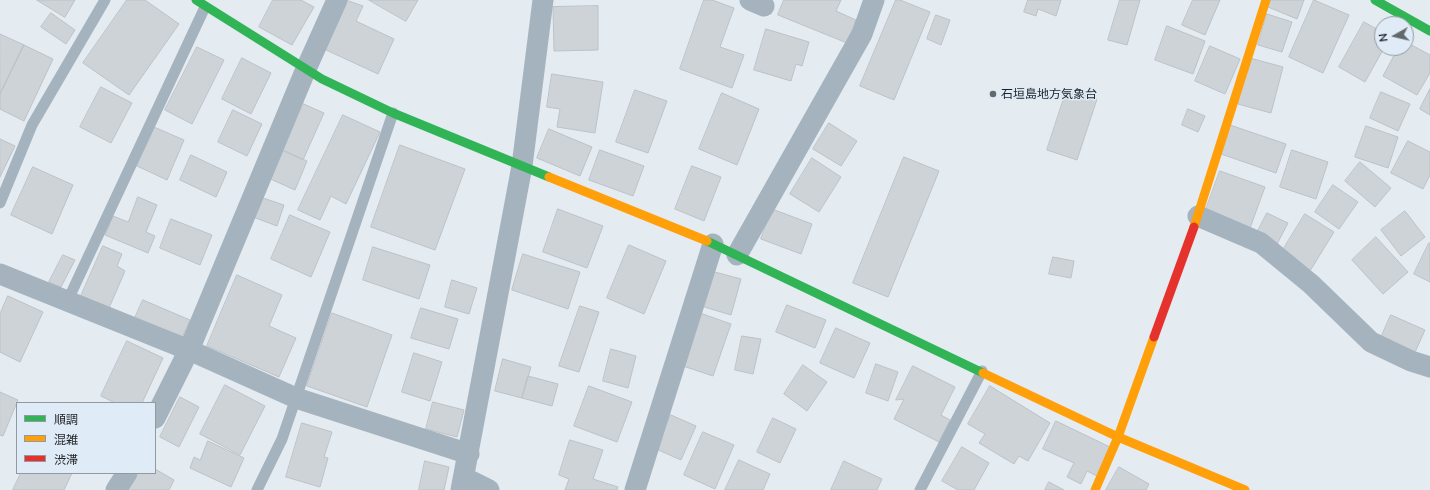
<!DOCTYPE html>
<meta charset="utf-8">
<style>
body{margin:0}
#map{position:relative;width:1430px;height:490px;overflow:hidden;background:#e4ebf1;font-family:Mulish,"Noto Sans JP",sans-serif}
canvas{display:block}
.legend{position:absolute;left:16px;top:402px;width:140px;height:72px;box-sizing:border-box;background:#dfebf6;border:1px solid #919aa2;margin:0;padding:5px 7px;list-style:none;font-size:12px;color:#1d2125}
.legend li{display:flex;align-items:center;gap:8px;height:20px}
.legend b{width:20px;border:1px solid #919aa2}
.north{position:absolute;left:1374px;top:16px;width:40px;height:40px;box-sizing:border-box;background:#dfebf6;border:1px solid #919aa2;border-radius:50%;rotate:262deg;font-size:11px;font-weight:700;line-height:16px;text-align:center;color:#1d2125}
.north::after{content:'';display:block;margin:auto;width:14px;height:18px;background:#63686c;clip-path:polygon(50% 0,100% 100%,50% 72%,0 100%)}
</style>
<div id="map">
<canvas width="1430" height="490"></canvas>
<ul class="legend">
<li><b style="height:5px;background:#30b455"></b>順調</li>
<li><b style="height:5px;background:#ff9f0a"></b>混雑</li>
<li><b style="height:5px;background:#e5322d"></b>渋滞</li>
</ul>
<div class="north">N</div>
</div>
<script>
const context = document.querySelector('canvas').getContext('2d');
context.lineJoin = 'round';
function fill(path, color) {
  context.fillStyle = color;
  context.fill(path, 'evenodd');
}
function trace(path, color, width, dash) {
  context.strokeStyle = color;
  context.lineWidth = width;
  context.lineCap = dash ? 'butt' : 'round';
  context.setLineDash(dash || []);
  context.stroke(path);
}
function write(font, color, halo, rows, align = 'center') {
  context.font = font + ' Mulish,"Noto Sans JP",sans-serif';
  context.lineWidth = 3;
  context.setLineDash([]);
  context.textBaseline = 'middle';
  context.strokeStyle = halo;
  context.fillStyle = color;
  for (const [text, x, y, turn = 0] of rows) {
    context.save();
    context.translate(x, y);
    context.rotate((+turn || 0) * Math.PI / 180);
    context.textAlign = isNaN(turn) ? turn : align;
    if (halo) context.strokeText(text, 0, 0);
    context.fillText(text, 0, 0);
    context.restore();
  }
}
const building = new Path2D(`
 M 37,0 L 75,0 L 65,17 Z
 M 127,0 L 145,0 L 179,24 L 129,95 L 83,63 Z
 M 273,0 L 301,0 L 314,7 L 292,45 L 259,27 Z
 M 346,0 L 363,6 L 356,21 L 394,39 L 378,74 L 324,49 Z
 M 369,0 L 418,0 L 406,21 Z
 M 704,0 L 712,0 L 734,8 L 720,47 L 744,55 L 732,88 L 680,69 Z
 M 784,0 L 841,0 L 836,11 L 856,20 L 847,43 L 778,15 Z
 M 896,0 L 900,0 L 930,12 L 894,100 L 860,86 Z
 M 1028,0 L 1061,0 L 1056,16 L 1038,9 L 1036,16 L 1024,12 Z
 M 1120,0 L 1140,0 L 1127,45 L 1108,40 Z
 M 1193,0 L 1220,0 L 1205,35 L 1182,25 Z
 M 1271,0 L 1304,0 L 1297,19 L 1268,7 Z
 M 1314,0 L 1349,15 L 1323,73 L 1289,57 Z
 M 598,6 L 598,50 L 554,51 L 553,7 Z
 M 51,13 L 75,30 L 66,44 L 41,27 Z
 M 1267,14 L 1292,22 L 1282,52 L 1258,45 Z
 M 936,15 L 950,20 L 941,45 L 927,39 Z
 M 1364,22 L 1382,32 L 1382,48 L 1384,48 L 1365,82 L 1339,67 Z
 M 1167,26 L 1205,41 L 1193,74 L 1155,60 Z
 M 766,29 L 809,42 L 802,66 L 796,64 L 791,81 L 754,70 Z
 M 0,34 L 24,45 L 0,94 Z
 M 1406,42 L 1430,55 L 1430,73 L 1417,95 L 1383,76 L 1398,48 L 1406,48 Z
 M 24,45 L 53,59 L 24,121 L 0,109 L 0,94 Z
 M 1210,46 L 1240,59 L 1225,94 L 1195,81 Z
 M 197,47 L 224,60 L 192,124 L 165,110 Z
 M 242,58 L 271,73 L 251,114 L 222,99 Z
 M 1250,58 L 1283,67 L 1271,113 L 1238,104 Z
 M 552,74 L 603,82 L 595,133 L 557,127 L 560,109 L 547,107 Z
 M 101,87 L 132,103 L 111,143 L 80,127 Z
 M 1067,89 L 1097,99 L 1077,160 L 1047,150 Z
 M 1430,89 L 1430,115 L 1420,109 Z
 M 635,90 L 667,101 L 648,153 L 616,142 Z
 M 1381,92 L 1410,104 L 1398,131 L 1370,118 Z
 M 722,93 L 759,109 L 737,165 L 699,149 Z
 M 299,102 L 324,113 L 303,160 L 278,148 Z
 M 1188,109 L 1205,116 L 1198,132 L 1182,125 Z
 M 233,110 L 262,124 L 247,156 L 218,142 Z
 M 343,115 L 380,132 L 346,204 L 331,196 L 320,220 L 298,210 Z
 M 829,123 L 857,141 L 841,166 L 813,149 Z
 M 1230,125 L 1286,144 L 1276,173 L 1221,154 Z
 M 1366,126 L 1398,137 L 1388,168 L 1355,157 Z
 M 154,127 L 184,140 L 167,180 L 137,166 Z
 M 549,129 L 592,147 L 580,176 L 537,158 Z
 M 0,139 L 15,146 L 0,177 Z
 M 1408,141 L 1430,152 L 1430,175 L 1423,189 L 1391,173 Z
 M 400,145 L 465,169 L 435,250 L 371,227 Z
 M 278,148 L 307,161 L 295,190 L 266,177 Z
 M 600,150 L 644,166 L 633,196 L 589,180 Z
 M 1292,150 L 1328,162 L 1316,199 L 1280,187 Z
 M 191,155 L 227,172 L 216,197 L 180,180 Z
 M 904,157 L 939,171 L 888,297 L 853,283 Z
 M 812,158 L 841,177 L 819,212 L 790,194 Z
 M 1360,162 L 1391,188 L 1375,207 L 1345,181 Z
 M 692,166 L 721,177 L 704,221 L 675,209 Z
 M 33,167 L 73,185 L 52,234 L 11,215 Z
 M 1220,171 L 1265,187 L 1250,228 L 1205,212 Z
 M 1333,185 L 1358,202 L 1339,229 L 1315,212 Z
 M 138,197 L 157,205 L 146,232 L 155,236 L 148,253 L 105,235 L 113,216 L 128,222 Z
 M 260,197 L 284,205 L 277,226 L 253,217 Z
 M 558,209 L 603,226 L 587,268 L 543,252 Z
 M 772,209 L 812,224 L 801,254 L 761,239 Z
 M 1405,211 L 1425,237 L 1401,256 L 1381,230 Z
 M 1267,213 L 1288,223 L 1276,246 L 1256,235 Z
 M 1305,214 L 1334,232 L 1310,271 L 1281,253 Z
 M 290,215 L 330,232 L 311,277 L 271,259 Z
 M 171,219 L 212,235 L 200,265 L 160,248 Z
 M 1376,237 L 1408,272 L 1383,294 L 1352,260 Z
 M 1429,243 L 1430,243 L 1430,282 L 1414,274 Z
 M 629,245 L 666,261 L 644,314 L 607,298 Z
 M 103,246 L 122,254 L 117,266 L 125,271 L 109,308 L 81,296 Z
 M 373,247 L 430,265 L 419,299 L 363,280 Z
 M 523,254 L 580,272 L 568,309 L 512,290 Z
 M 63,255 L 75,260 L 61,287 L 49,282 Z
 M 1053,257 L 1074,261 L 1071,278 L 1049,274 Z
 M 711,271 L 741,279 L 731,315 L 701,306 Z
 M 237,275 L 282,295 L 269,326 L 296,338 L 279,377 L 207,346 Z
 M 452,280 L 477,288 L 469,314 L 445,307 Z
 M 8,296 L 43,312 L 20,362 L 0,352 L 0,314 Z
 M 143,300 L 190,320 L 181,340 L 134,320 Z
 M 787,305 L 826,320 L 815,348 L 776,332 Z
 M 580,306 L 599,312 L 579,372 L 559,366 Z
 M 421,308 L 458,319 L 449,349 L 411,338 Z
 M 332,313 L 392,335 L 367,407 L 307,386 Z
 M 700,313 L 731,324 L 713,376 L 683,366 Z
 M 1391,315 L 1425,330 L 1412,359 L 1378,344 Z
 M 836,328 L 870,343 L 854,378 L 820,363 Z
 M 742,336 L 761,339 L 753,374 L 735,370 Z
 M 127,341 L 163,358 L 142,403 L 115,403 L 101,396 Z
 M 611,349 L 636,356 L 628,388 L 603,381 Z
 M 414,353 L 442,362 L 430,401 L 402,392 Z
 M 503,359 L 531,367 L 522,398 L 495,391 Z
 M 876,364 L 898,372 L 888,401 L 866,393 Z
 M 803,365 L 827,382 L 807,411 L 784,394 Z
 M 913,366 L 955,387 L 941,415 L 950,420 L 939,442 L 894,419 L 904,399 L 896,400 Z
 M 528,376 L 558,384 L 552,406 L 522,398 Z
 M 225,385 L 265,406 L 240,455 L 200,434 Z
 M 589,386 L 632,402 L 617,442 L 574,426 Z
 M 990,386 L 1050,423 L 1028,461 L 1019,456 L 1014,464 L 979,443 L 985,434 L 968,424 Z
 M 0,392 L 18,400 L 3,436 L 0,435 Z
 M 180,397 L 199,407 L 179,447 L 160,437 Z
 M 433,402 L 464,410 L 457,437 L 426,429 Z
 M 671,415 L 696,426 L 681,460 L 656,449 Z
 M 773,418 L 796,429 L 780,463 L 757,452 Z
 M 1056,421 L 1112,448 L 1099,477 L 1087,471 L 1081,484 L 1067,477 L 1074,463 L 1043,449 Z
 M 302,423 L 332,432 L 324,457 L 328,458 L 320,487 L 286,477 Z
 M 703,432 L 734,445 L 715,489 L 684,475 Z
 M 570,440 L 603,450 L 593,479 L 618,487 L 617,490 L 565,490 L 569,479 L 559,475 Z
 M 208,441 L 244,458 L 231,487 L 190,468 L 194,457 L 200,460 Z
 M 962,447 L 989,463 L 974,490 L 958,490 L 942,481 Z
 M 739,460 L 770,474 L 763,490 L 725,490 Z
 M 425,461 L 449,467 L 444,490 L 419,490 Z
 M 844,461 L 882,479 L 877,490 L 831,490 Z
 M 1119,467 L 1149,484 L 1146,490 L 1106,490 Z
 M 155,469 L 174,480 L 169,490 L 128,490 L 137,473 L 155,473 Z
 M 21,473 L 72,473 L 64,490 L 13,490 Z
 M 1049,482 L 1064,490 L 1045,490 Z`);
fill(building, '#ced3d8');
trace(building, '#bcc2c7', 1);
trace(new Path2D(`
 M 0,203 L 32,125 L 105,0
 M 67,302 L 205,7
 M 257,490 L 282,439 L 393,113
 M 920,490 L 982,371`), '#a5b3bf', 11);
trace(new Path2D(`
 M 750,0 L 764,6
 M 1198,216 L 1261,243 L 1311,284 L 1371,342 L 1411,361 L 1430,367
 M 737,255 L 862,34 L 874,0
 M 0,274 L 189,350 L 296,398 L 469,454
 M 155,418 L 189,350 L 306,69 L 337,0
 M 465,478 L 489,490
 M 116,490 L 127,473
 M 461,490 L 522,166 L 543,0
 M 635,490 L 713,244`), '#a5b3bf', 21);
trace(new Path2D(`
 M 196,0 L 322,79 L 393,113 L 549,177
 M 1375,0 L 1430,31
 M 707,241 L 983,373`), '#30b455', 9);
trace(new Path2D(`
 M 549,177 L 707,241
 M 1194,227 L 1266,0
 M 983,373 L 1118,437 L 1245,490
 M 1095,490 L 1118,437 L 1154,337`), '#ff9f0a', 9);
trace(new Path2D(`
 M 1154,337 L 1194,227`), '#e5322d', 9);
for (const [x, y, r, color] of [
 [993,94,4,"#63686c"]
]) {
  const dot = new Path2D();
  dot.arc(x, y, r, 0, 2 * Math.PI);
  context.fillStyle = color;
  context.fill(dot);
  trace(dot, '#dfebf6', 1.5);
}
write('12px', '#1d2125', '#dfebf6', [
 ["石垣島地方気象台",1001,94]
], 'left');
</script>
